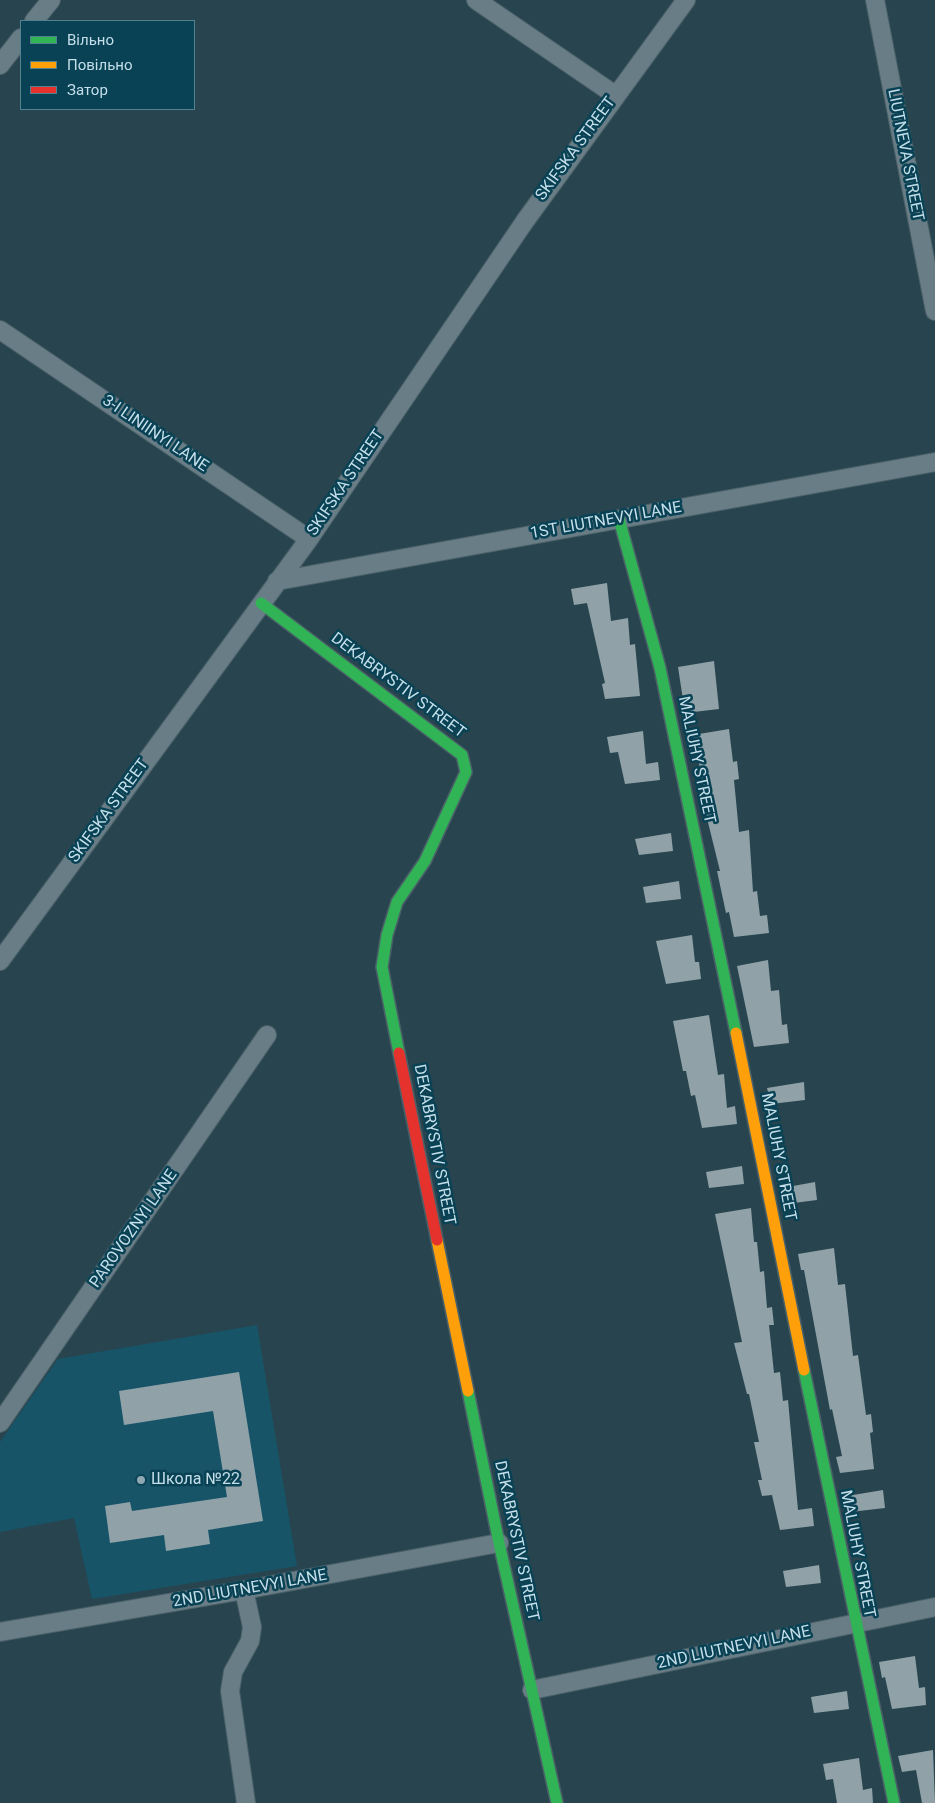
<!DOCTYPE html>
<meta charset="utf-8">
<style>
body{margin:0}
#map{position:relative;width:935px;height:1803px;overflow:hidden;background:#28454f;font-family:Roboto,sans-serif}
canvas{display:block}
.legend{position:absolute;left:20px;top:20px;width:175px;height:90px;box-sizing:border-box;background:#094254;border:1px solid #548190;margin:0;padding:6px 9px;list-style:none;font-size:15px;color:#c5dfea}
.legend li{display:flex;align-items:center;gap:10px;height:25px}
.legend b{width:25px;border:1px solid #548190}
</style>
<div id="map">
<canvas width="935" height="1803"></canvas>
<ul class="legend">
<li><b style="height:6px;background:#30b455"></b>Вільно</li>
<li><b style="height:6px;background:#ff9f0a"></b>Повільно</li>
<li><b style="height:6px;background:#e5322d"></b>Затор</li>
</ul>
</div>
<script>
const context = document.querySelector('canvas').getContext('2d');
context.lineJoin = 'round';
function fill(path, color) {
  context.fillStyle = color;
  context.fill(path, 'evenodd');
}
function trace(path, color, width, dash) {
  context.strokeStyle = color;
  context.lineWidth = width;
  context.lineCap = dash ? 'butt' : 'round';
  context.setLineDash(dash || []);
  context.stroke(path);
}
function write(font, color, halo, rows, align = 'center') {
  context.font = font + ' Roboto,sans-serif';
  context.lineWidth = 5;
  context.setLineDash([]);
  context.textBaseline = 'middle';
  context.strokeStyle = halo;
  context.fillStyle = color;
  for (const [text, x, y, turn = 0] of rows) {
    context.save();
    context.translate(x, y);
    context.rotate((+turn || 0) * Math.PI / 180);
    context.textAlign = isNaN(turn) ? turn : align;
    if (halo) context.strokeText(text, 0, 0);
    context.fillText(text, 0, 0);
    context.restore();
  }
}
fill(new Path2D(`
 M 257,1325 L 297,1566 L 92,1599 L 74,1518 L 0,1532 L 0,1442 L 58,1359 Z`), '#175468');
fill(new Path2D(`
 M 607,583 L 611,621 L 628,618 L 630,645 L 635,644 L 640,696 L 605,699 L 602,684 L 605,683 L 587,603 L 574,605 L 571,589 Z
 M 714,661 L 719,709 L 685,713 L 678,667 Z
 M 729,729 L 733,762 L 737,761 L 739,779 L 734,780 L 739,832 L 749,830 L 753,892 L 757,891 L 760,916 L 767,915 L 769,933 L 734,937 L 729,912 L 726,913 L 717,871 L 720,871 L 703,802 L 707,801 L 693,735 Z
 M 643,731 L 646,764 L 658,762 L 660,780 L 625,784 L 618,752 L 610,753 L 607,737 Z
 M 671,833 L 673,851 L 639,855 L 635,839 Z
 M 679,881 L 681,899 L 646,903 L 643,887 Z
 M 692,935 L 695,962 L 699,962 L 701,979 L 666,984 L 656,941 Z
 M 768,960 L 771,991 L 779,990 L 782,1025 L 787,1024 L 789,1043 L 754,1047 L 737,966 Z
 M 709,1015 L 718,1075 L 724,1074 L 727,1108 L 735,1106 L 737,1124 L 702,1128 L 695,1095 L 691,1096 L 686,1071 L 683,1071 L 673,1021 Z
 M 804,1082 L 805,1100 L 771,1104 L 767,1088 Z
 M 742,1166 L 744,1184 L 709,1188 L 706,1172 Z
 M 815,1182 L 817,1200 L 786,1204 L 782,1188 Z
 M 751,1208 L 754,1242 L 757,1242 L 760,1272 L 764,1271 L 767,1308 L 772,1307 L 774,1325 L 769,1325 L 774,1373 L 780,1372 L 783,1401 L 788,1400 L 798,1510 L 812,1508 L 814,1526 L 780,1530 L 772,1495 L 762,1496 L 758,1480 L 762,1480 L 754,1442 L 759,1442 L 749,1394 L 747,1394 L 734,1343 L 742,1342 L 715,1214 Z
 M 834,1248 L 838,1285 L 845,1284 L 853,1356 L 858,1355 L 866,1415 L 871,1414 L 873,1432 L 870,1433 L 874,1469 L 840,1473 L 836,1457 L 842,1456 L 832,1409 L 830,1410 L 804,1270 L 801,1270 L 798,1254 Z
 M 239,1372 L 263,1521 L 208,1530 L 210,1544 L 166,1551 L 164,1535 L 110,1543 L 105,1506 L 130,1502 L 132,1511 L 227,1497 L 213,1411 L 124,1425 L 119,1391 Z
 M 883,1490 L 885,1508 L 850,1512 L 847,1496 Z
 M 819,1565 L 821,1583 L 786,1587 L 783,1571 Z
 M 915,1656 L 919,1688 L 925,1687 L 926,1705 L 892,1709 L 885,1677 L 882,1678 L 879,1662 Z
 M 847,1691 L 849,1709 L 814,1713 L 811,1697 Z
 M 933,1750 L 935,1803 L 922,1803 L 916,1770 L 902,1772 L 898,1756 Z
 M 859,1758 L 863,1790 L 872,1788 L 873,1803 L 837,1803 L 833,1779 L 826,1780 L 823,1764 Z`), '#90a2a8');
const street = new Path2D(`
 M 476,0 L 615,95
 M 875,0 L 935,311
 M 34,21 L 51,0
 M 0,65 L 21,38
 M 0,330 L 309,539
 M 277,581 L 935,462
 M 0,961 L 309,539 L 525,221 L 686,0
 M 0,1423 L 267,1035
 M 244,1590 L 252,1627 L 250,1641 L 233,1672 L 230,1691 L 246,1803
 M 0,1632 L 244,1590 L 499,1543
 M 532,1690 L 935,1607`);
const fast = new Path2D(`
 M 619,519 L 660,668 L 736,1033
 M 261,603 L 462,755 L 466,772 L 425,861 L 397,902 L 387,935 L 382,967 L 399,1053
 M 804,1370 L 894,1803
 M 468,1391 L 499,1543 L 557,1803`);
const slow = new Path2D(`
 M 736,1033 L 804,1370
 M 437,1240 L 468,1391`);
const jam = new Path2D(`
 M 399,1053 L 437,1240`);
trace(street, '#4b6169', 20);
trace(fast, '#4b6169', 14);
trace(slow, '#4b6169', 14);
trace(jam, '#4b6169', 14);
trace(street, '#697d86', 18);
trace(fast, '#30b455', 11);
trace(slow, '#ff9f0a', 11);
trace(jam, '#e5322d', 11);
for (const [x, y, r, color] of [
 [141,1480,5,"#8ea9b4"]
]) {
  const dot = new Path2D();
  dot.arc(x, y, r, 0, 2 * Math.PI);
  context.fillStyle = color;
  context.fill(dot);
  trace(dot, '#094254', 2);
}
write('16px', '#c5dfea', '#094254', [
 ["SKIFSKA STREET",576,149,-54],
 ["LIUTNEVA STREET",905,155,79],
 ["3-I LINIINYI LANE",155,434,34],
 ["SKIFSKA STREET",346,483,-56],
 ["1ST LIUTNEVYI LANE",606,521,-10],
 ["DEKABRYSTIV STREET",398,686,37],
 ["MALIUHY STREET",696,760,78],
 ["SKIFSKA STREET",109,811,-54],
 ["DEKABRYSTIV STREET",434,1145,79],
 ["MALIUHY STREET",778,1157,79],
 ["PAROVOZNYI LANE",134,1229,-55],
 ["DEKABRYSTIV STREET",516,1541,78],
 ["MALIUHY STREET",857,1554,79],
 ["2ND LIUTNEVYI LANE",250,1589,-10],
 ["2ND LIUTNEVYI LANE",734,1648,-12]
]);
write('16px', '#c5dfea', '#094254', [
 ["Школа №22",151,1480]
], 'left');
</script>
